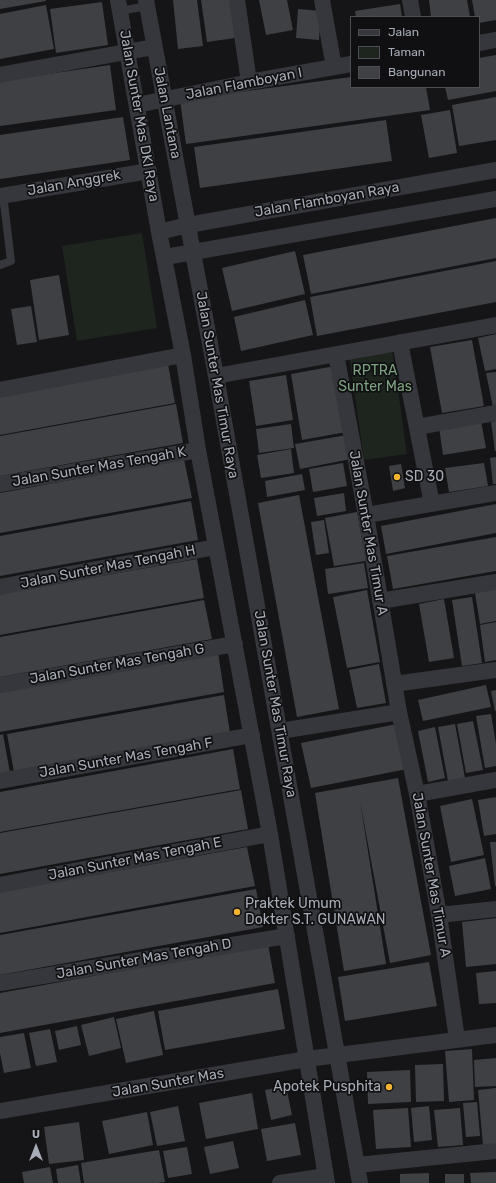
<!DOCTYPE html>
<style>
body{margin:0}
#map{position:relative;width:496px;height:1183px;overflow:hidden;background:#151517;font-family:Rubik,sans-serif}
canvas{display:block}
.legend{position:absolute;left:350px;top:16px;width:130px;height:72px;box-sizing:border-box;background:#101012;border:1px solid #4c4e54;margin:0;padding:5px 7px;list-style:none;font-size:12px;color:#a7acb7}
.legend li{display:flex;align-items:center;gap:8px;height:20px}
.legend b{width:20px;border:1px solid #4c4e54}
.north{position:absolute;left:16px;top:1127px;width:40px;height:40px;-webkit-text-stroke:3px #101012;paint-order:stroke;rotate:0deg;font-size:11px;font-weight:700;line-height:16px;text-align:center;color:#a7acb7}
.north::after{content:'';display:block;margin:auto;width:14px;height:18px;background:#a7acb7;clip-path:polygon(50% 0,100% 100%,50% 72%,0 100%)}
</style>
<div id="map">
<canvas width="496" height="1183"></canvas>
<ul class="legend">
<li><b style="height:5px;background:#36373c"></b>Jalan</li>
<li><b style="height:11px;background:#1d251e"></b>Taman</li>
<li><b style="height:11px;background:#3f4044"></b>Bangunan</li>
</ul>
<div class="north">U</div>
</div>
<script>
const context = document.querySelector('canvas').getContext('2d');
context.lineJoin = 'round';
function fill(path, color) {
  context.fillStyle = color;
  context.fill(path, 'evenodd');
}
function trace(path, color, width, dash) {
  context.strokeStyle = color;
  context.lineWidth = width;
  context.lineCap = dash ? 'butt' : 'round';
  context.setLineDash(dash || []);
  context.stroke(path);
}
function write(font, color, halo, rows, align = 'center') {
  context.font = font + ' Rubik,sans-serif';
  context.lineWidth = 3.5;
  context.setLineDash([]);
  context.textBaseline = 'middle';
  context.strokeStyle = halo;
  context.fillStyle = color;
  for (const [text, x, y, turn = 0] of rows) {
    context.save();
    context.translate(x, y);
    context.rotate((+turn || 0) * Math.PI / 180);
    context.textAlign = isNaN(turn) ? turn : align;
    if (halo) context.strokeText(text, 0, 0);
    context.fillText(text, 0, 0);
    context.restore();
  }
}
fill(new Path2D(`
 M 142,233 L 157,328 L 77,341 L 62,246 Z
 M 392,348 L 407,454 L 364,460 L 349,354 Z`), '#1d251e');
fill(new Path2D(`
 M 0,0 L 46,0 L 46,1 L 0,9 Z
 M 173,0 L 197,0 L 203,46 L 178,49 Z
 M 201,0 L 230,0 L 235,38 L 207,42 Z
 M 259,0 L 287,0 L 293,30 L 266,35 Z
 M 429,0 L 467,0 L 470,17 L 431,17 Z
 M 472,0 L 496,0 L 496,20 L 479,23 L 479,17 L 475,17 Z
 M 102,2 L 108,45 L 56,53 L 50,9 Z
 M 400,4 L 402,17 L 356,17 L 355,11 Z
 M 46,5 L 54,49 L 0,59 L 0,14 Z
 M 298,9 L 321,11 L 319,40 L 296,38 Z
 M 496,55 L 496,91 L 448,100 L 445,87 L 479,87 L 479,58 Z
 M 110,65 L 116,110 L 0,126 L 0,81 Z
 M 351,77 L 351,87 L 426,87 L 430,110 L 186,144 L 180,100 Z
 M 496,97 L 496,140 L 459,146 L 452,105 Z
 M 450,110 L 457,153 L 429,158 L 421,115 Z
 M 123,117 L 130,160 L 0,179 L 0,135 Z
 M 386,120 L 392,161 L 200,188 L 194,147 Z
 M 496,218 L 496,258 L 311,294 L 303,255 Z
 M 295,251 L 305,294 L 232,311 L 222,268 Z
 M 496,261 L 496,302 L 317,336 L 310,297 Z
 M 59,275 L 69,335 L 39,340 L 30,280 Z
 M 305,300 L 313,335 L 241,351 L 234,317 Z
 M 31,306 L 37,342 L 17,345 L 11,309 Z
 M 496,334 L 496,369 L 485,371 L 478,338 Z
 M 472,340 L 484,406 L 442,413 L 430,347 Z
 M 168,364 L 175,403 L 0,435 L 0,394 Z
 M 335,366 L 346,432 L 302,440 L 291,374 Z
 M 496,372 L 496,407 L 493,407 L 486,373 Z
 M 286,375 L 293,420 L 256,426 L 249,381 Z
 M 176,404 L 183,443 L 0,476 L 0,436 Z
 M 481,421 L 486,448 L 443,455 L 439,427 Z
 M 496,421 L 496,451 L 495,451 L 491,422 Z
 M 291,424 L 294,448 L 259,453 L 256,429 Z
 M 347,435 L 351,459 L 300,469 L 295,444 Z
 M 291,449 L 294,473 L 261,478 L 257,455 Z
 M 496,457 L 496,484 L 493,484 L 490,458 Z
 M 184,459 L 192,498 L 0,533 L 0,493 Z
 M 343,463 L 347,486 L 313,492 L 309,469 Z
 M 484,463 L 488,486 L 449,492 L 445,468 Z
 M 401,464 L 405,488 L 393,491 L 389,466 Z
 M 302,474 L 305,490 L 267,497 L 265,481 Z
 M 344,493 L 346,511 L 317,516 L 314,498 Z
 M 299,495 L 339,709 L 297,717 L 258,503 Z
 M 191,501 L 198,540 L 0,576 L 0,536 Z
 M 496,504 L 496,533 L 386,554 L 381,526 Z
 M 357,512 L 366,561 L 334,566 L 325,518 Z
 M 324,520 L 329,553 L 316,555 L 311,522 Z
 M 496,537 L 496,571 L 393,589 L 387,556 Z
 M 197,559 L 204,598 L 0,635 L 0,594 Z
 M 364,563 L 368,588 L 328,594 L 325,569 Z
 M 496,584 L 496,621 L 480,624 L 474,587 Z
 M 367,590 L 380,662 L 347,668 L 333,597 Z
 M 472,597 L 482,663 L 462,666 L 452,600 Z
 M 444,599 L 454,658 L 429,662 L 419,604 Z
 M 204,600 L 212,639 L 0,677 L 0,637 Z
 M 496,622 L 496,660 L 485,662 L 480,625 Z
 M 218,652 L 224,692 L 0,732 L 0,692 Z
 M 379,664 L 386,703 L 357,708 L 349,670 Z
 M 486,685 L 491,707 L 423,721 L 418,700 Z
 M 496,690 L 496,711 L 495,711 L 491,691 Z
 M 224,695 L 230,733 L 14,772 L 7,734 Z
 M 491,714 L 496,744 L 496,766 L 485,768 L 476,716 Z
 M 473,721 L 483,770 L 466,773 L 457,724 Z
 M 397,724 L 407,769 L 311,788 L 301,743 Z
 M 455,724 L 465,778 L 448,781 L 438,727 Z
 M 435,727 L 445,778 L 428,782 L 418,731 Z
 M 3,734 L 10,773 L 0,775 L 0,735 Z
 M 233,749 L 240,789 L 0,832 L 0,792 Z
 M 398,778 L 431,955 L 390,963 L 360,801 L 386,964 L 344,971 L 315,793 Z
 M 241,790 L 248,829 L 0,874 L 0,833 Z
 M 496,797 L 496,834 L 484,836 L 478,800 Z
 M 472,799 L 484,855 L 451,862 L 440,806 Z
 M 490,842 L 496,842 L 496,886 L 495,886 Z
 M 247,847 L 255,886 L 0,933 L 0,892 Z
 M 485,858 L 491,889 L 455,896 L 449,866 Z
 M 256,889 L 263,927 L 0,975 L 0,935 Z
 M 496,918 L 496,964 L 466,967 L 462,922 Z
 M 268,944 L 275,983 L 0,1033 L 0,993 Z
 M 429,962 L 437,1006 L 345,1021 L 338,977 Z
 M 496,971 L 496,1003 L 479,1004 L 476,973 Z
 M 278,989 L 285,1029 L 165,1050 L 158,1011 Z
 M 154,1011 L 163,1055 L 126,1063 L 116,1019 Z
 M 114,1017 L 121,1048 L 89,1056 L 81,1025 Z
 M 77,1026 L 81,1045 L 59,1050 L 55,1031 Z
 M 50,1029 L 57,1062 L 36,1066 L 29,1033 Z
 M 24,1033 L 31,1068 L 4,1073 L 0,1053 L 0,1037 Z
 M 472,1049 L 474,1100 L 449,1102 L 445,1051 Z
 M 496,1058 L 496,1086 L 475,1087 L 474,1060 Z
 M 443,1064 L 444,1101 L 416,1102 L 415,1065 Z
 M 410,1070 L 411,1102 L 368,1104 L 367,1072 Z
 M 286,1086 L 292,1115 L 271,1120 L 265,1090 Z
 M 496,1088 L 496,1144 L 483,1145 L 478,1090 Z
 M 252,1093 L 258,1129 L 206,1139 L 199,1103 Z
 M 477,1102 L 480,1136 L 466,1137 L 463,1103 Z
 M 178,1106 L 185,1141 L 157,1146 L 150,1112 Z
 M 429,1106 L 432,1140 L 414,1142 L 411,1108 Z
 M 408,1108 L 411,1147 L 376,1149 L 373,1110 Z
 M 460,1108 L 463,1145 L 438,1147 L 434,1110 Z
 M 147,1112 L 153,1145 L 109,1154 L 102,1121 Z
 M 79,1122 L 84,1160 L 49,1164 L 44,1127 Z
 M 295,1123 L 301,1155 L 267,1161 L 261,1129 Z
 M 233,1141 L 239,1168 L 210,1174 L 204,1147 Z
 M 187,1147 L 192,1174 L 168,1178 L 163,1151 Z
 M 159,1150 L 165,1182 L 158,1183 L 84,1183 L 81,1163 Z
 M 78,1165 L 81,1183 L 58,1183 L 56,1169 Z
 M 50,1167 L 53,1183 L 24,1183 L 22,1172 Z
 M 496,1172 L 496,1183 L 471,1183 L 470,1173 Z
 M 429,1173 L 429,1183 L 400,1183 L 400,1174 Z
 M 445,1174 L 464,1174 L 464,1183 L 445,1183 Z`), '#3f4044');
trace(new Path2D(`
 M 120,11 L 147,6
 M 0,265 L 11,261 L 3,195`), '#36373c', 8);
trace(new Path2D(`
 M 118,0 L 159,232 L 183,355 L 198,450 L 270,834 L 327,1183
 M 146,0 L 216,376 L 360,1183
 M 237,0 L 249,82
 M 322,0 L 334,67
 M 410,0 L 413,17
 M 479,43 L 496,40
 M 0,75 L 154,47
 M 137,105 L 255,81 L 351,64
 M 0,196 L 149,171
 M 159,232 L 188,225 L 496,170
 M 165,257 L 496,199
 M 400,342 L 432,504
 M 336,354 L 366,515 L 399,712 L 417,794 L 439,915 L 457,1039
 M 216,376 L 496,325
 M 0,390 L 183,355
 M 417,427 L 496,413
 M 0,484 L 198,450
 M 366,515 L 496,493
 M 0,587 L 216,547
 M 380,601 L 496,582
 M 394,684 L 496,670
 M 0,685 L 235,644
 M 280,731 L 399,712
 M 0,781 L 252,735
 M 417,794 L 496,780
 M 0,885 L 270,834
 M 439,915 L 496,909
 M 0,983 L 287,936
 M 0,1111 L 307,1059 L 496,1035
 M 357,1165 L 496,1151
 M 280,1183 L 326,1176`), '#36373c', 16);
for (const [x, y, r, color] of [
 [397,477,4,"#f3b331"],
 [237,912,4,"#f3b331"],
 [389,1087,4,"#f3b331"]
]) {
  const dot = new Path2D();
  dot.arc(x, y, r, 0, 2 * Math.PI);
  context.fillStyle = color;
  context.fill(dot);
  trace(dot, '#101012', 1.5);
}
write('14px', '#a7acb7', '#101012', [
 ["Jalan Flamboyan I",244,84,-11],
 ["Jalan Lantana",167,113,79],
 ["Jalan Sunter Mas DKI Raya",139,116,80],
 ["Jalan Anggrek",74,183,-10],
 ["Jalan Flamboyan Raya",327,200,-10],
 ["Jalan Sunter Mas Timur Raya",217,385,80],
 ["Jalan Sunter Mas Tengah K",99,467,-10],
 ["Jalan Sunter Mas Timur A",368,533,80],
 ["Jalan Sunter Mas Tengah H",108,567,-11],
 ["Jalan Sunter Mas Tengah G",117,664,-10],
 ["Jalan Sunter Mas Timur Raya",275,704,80],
 ["Jalan Sunter Mas Tengah F",126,758,-10],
 ["Jalan Sunter Mas Tengah E",135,859,-11],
 ["Jalan Sunter Mas Timur A",431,875,80],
 ["Jalan Sunter Mas Tengah D",144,959,-10],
 ["Jalan Sunter Mas",168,1083,-10]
]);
write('14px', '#7ea280', '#101012', [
 ["RPTRA",375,371],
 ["Sunter Mas",375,387]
]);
write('14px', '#a7acb7', '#101012', [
 ["SD 30",405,477],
 ["Praktek Umum",245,904],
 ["Dokter S.T. GUNAWAN",245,920],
 ["Apotek Pusphita",381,1087,"right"]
], 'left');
</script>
